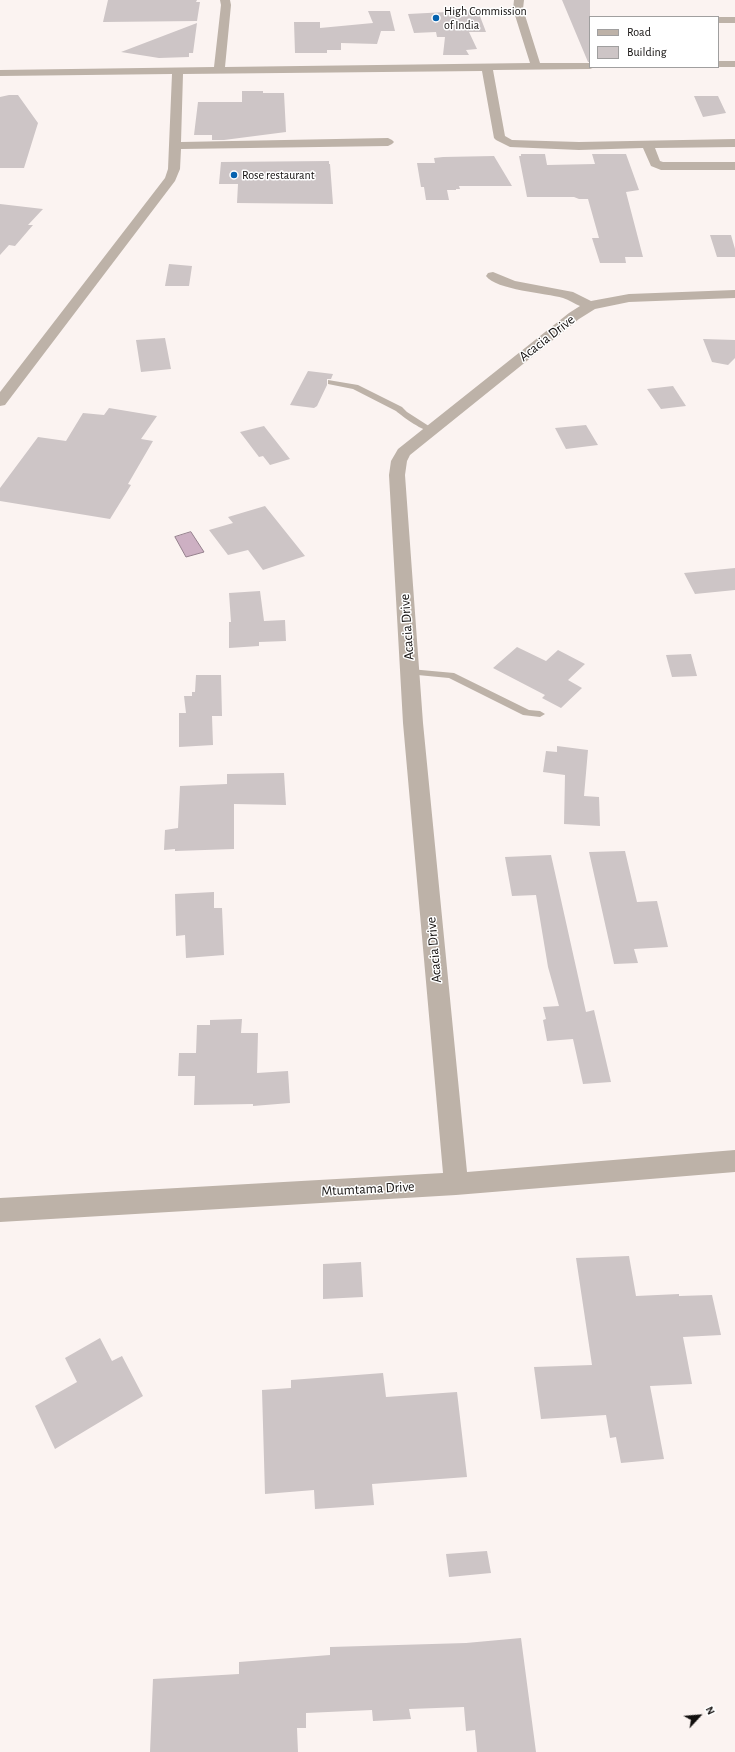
<!DOCTYPE html>
<style>
body{margin:0}
#map{position:relative;width:735px;height:1752px;overflow:hidden;background:#fbf3f1;font-family:"Alegreya Sans",sans-serif}
canvas{display:block}
.legend{position:absolute;left:589px;top:16px;width:130px;height:52px;box-sizing:border-box;background:#fff;border:1px solid #a09f9f;margin:0;padding:5px 7px;list-style:none;font-size:12px;color:#120f0e}
.legend li{display:flex;align-items:center;gap:8px;height:20px}
.legend b{width:20px;border:1px solid #a09f9f}
.north{position:absolute;left:679px;top:1696px;width:40px;height:40px;-webkit-text-stroke:3px #fff;paint-order:stroke;rotate:64deg;font-size:11px;font-weight:700;line-height:16px;text-align:center;color:#120f0e}
.north::after{content:'';display:block;margin:auto;width:14px;height:18px;background:#120f0e;clip-path:polygon(50% 0,100% 100%,50% 72%,0 100%)}
</style>
<div id="map">
<canvas width="735" height="1752"></canvas>
<ul class="legend">
<li><b style="height:5px;background:#bdb2a8"></b>Road</li>
<li><b style="height:11px;background:#cdc5c6"></b>Building</li>
</ul>
<div class="north">N</div>
</div>
<script>
const context = document.querySelector('canvas').getContext('2d');
context.lineJoin = 'round';
function fill(path, color) {
  context.fillStyle = color;
  context.fill(path, 'evenodd');
}
function trace(path, color, width, dash) {
  context.strokeStyle = color;
  context.lineWidth = width;
  context.lineCap = dash ? 'butt' : 'round';
  context.setLineDash(dash || []);
  context.stroke(path);
}
function write(font, color, halo, rows, align = 'center') {
  context.font = font + ' "Alegreya Sans",sans-serif';
  context.lineWidth = 3;
  context.setLineDash([]);
  context.textBaseline = 'middle';
  context.strokeStyle = halo;
  context.fillStyle = color;
  for (const [text, x, y, turn = 0] of rows) {
    context.save();
    context.translate(x, y);
    context.rotate((+turn || 0) * Math.PI / 180);
    context.textAlign = isNaN(turn) ? turn : align;
    if (halo) context.strokeText(text, 0, 0);
    context.fillText(text, 0, 0);
    context.restore();
  }
}
const water = new Path2D(`
 M 191,532 L 204,552 L 186,557 L 175,537 Z`);
fill(water, '#cdb0c3');
trace(water, '#95808d', 1);
fill(new Path2D(`
 M 108,0 L 197,0 L 196,2 L 200,2 L 197,21 L 103,22 Z
 M 562,0 L 590,0 L 590,62 L 588,62 Z
 M 448,8 L 450,12 L 478,11 L 486,32 L 469,32 L 477,49 L 466,50 L 469,55 L 443,55 L 445,37 L 437,37 L 436,32 L 414,33 L 408,14 L 447,12 Z
 M 368,11 L 390,11 L 395,31 L 381,31 L 377,44 L 341,43 L 341,50 L 327,50 L 327,53 L 295,53 L 294,22 L 320,22 L 320,28 L 373,23 Z
 M 197,23 L 193,53 L 189,53 L 189,57 L 159,58 L 121,52 Z
 M 242,91 L 263,91 L 263,93 L 284,93 L 286,132 L 224,140 L 212,140 L 212,135 L 194,135 L 198,102 L 242,102 Z
 M 9,95 L 18,95 L 38,123 L 24,168 L 0,168 L 0,97 Z
 M 694,96 L 718,96 L 726,113 L 703,117 Z
 M 521,154 L 545,154 L 547,165 L 595,164 L 592,154 L 626,154 L 639,190 L 626,192 L 643,257 L 625,257 L 626,263 L 600,263 L 592,238 L 599,238 L 588,199 L 579,199 L 574,197 L 527,197 L 519,156 L 521,156 Z
 M 494,156 L 512,186 L 459,186 L 460,189 L 456,189 L 456,190 L 447,190 L 449,200 L 426,200 L 424,187 L 421,187 L 417,163 L 435,163 L 434,158 L 443,157 Z
 M 329,161 L 329,164 L 330,164 L 333,204 L 237,203 L 238,184 L 219,184 L 221,162 Z
 M 0,204 L 43,209 L 28,225 L 33,225 L 15,246 L 9,245 L 0,255 Z
 M 710,235 L 731,235 L 735,249 L 735,257 L 717,257 Z
 M 169,264 L 192,266 L 189,286 L 165,286 Z
 M 165,338 L 171,369 L 141,372 L 136,340 Z
 M 703,339 L 735,340 L 735,358 L 728,365 L 712,362 Z
 M 308,371 L 333,374 L 331,379 L 327,379 L 327,385 L 317,406 L 314,408 L 290,405 Z
 M 673,386 L 686,406 L 661,409 L 647,389 Z
 M 109,408 L 157,416 L 141,439 L 153,441 L 128,484 L 131,485 L 110,519 L 0,501 L 0,488 L 38,437 L 66,441 L 83,413 L 104,415 Z
 M 586,425 L 598,445 L 566,449 L 555,428 Z
 M 264,426 L 290,459 L 270,465 L 263,456 L 259,457 L 240,432 Z
 M 265,506 L 305,556 L 263,570 L 248,550 L 228,555 L 209,530 L 233,523 L 228,517 Z
 M 735,568 L 735,590 L 695,594 L 684,573 Z
 M 260,591 L 264,621 L 285,620 L 286,641 L 259,642 L 259,646 L 229,648 L 229,622 L 231,622 L 229,593 Z
 M 517,647 L 546,661 L 558,650 L 585,664 L 568,680 L 582,688 L 561,708 L 542,698 L 545,695 L 493,668 Z
 M 691,654 L 697,676 L 672,677 L 666,655 Z
 M 196,675 L 221,675 L 222,716 L 212,716 L 213,745 L 179,747 L 179,713 L 186,713 L 184,696 L 192,696 L 192,692 L 195,692 Z
 M 557,746 L 588,750 L 584,796 L 599,797 L 600,826 L 564,824 L 565,775 L 543,772 L 546,751 L 557,752 Z
 M 284,773 L 286,805 L 234,804 L 234,849 L 175,851 L 175,849 L 164,850 L 165,830 L 178,828 L 180,786 L 227,784 L 227,774 Z
 M 625,851 L 637,902 L 657,901 L 668,947 L 634,949 L 638,963 L 614,964 L 589,852 Z
 M 551,855 L 586,1012 L 594,1010 L 611,1082 L 583,1084 L 573,1039 L 547,1041 L 543,1020 L 546,1019 L 543,1007 L 559,1006 L 548,967 L 536,895 L 512,896 L 505,857 Z
 M 214,892 L 214,908 L 222,908 L 224,955 L 186,958 L 185,935 L 176,936 L 175,894 Z
 M 242,1019 L 241,1033 L 258,1033 L 257,1073 L 288,1071 L 290,1103 L 253,1106 L 253,1104 L 194,1105 L 195,1076 L 178,1076 L 179,1053 L 196,1053 L 197,1025 L 210,1025 L 210,1020 Z
 M 629,1256 L 636,1296 L 679,1294 L 679,1296 L 712,1295 L 721,1335 L 683,1337 L 692,1384 L 650,1386 L 664,1459 L 621,1463 L 616,1437 L 610,1438 L 606,1415 L 541,1419 L 534,1367 L 592,1365 L 576,1258 Z
 M 361,1262 L 363,1297 L 323,1299 L 323,1264 Z
 M 100,1338 L 112,1361 L 122,1356 L 143,1396 L 55,1449 L 35,1406 L 77,1382 L 65,1358 Z
 M 383,1373 L 386,1397 L 457,1392 L 467,1477 L 372,1484 L 374,1505 L 315,1509 L 314,1490 L 265,1494 L 262,1390 L 291,1388 L 291,1380 Z
 M 487,1551 L 491,1573 L 449,1577 L 446,1554 Z
 M 521,1638 L 536,1752 L 477,1752 L 475,1730 L 466,1731 L 464,1707 L 409,1709 L 411,1719 L 373,1721 L 372,1710 L 306,1713 L 306,1728 L 297,1728 L 298,1752 L 150,1752 L 153,1679 L 239,1674 L 239,1662 L 330,1655 L 330,1647 L 466,1643 Z`), '#cdc5c6');
fill(new Path2D(`
 M 328,380 L 358,385 L 402,407 L 407,412 L 435,430 L 434,432 C 425,433 403,417 396,411 L 353,389 L 328,384 Z
 M 410,669 L 454,673 L 529,710 L 540,711 L 545,714 L 540,717 L 523,715 L 449,678 L 407,674 L 405,672 Z`), '#bdb2a8');
fill(new Path2D(`
 M 220,0 L 230,0 L 231,5 L 225,67 L 530,63 L 513,9 L 514,0 L 524,0 L 523,9 L 540,63 L 590,63 L 590,67 L 595,67 L 590,69 L 493,70 L 505,136 L 512,140 L 579,142 L 735,139 L 735,147 L 655,148 L 660,161 L 663,162 L 735,162 L 735,170 L 661,170 L 651,166 L 643,148 L 579,150 L 510,147 L 496,140 L 494,138 L 482,71 L 183,74 L 181,142 L 388,138 L 392,140 L 394,142 L 392,144 L 388,146 L 181,149 L 180,169 L 175,181 L 5,405 L 0,406 L 0,392 L 165,178 L 168,169 L 172,74 L 0,76 L 0,70 L 214,67 L 221,5 Z
 M 718,17 L 735,17 L 735,23 L 718,23 Z
 M 718,61 L 735,61 L 735,67 L 717,67 Z
 M 493,272 L 515,281 L 573,292 L 591,301 L 629,294 L 735,290 L 735,298 L 629,302 L 595,309 L 579,319 L 410,455 L 407,461 L 405,475 L 423,723 L 467,1172 L 735,1150 L 735,1172 L 456,1195 L 0,1222 L 0,1198 L 443,1173 L 403,723 L 389,475 L 391,461 L 398,449 L 569,313 L 580,306 C 575,304 569,300 563,298 C 546,293 496,290 486,276 L 488,273 Z`), '#bdb2a8');
for (const [x, y, r, color] of [
 [436,18,4,"#0562af"],
 [234,175,4,"#0562af"]
]) {
  const dot = new Path2D();
  dot.arc(x, y, r, 0, 2 * Math.PI);
  context.fillStyle = color;
  context.fill(dot);
  trace(dot, '#fff', 1.5);
}
write('12px', '#120f0e', '#fff', [
 ["High Commission",444,11],
 ["of India",444,25],
 ["Rose restaurant",242,175]
], 'left');
write('14px', '#120f0e', '#fff', [
 ["Acacia Drive",547,338,-38],
 ["Acacia Drive",407,627,-94],
 ["Acacia Drive",434,950,-95],
 ["Mtumtama Drive",368,1189,-3]
]);
</script>
